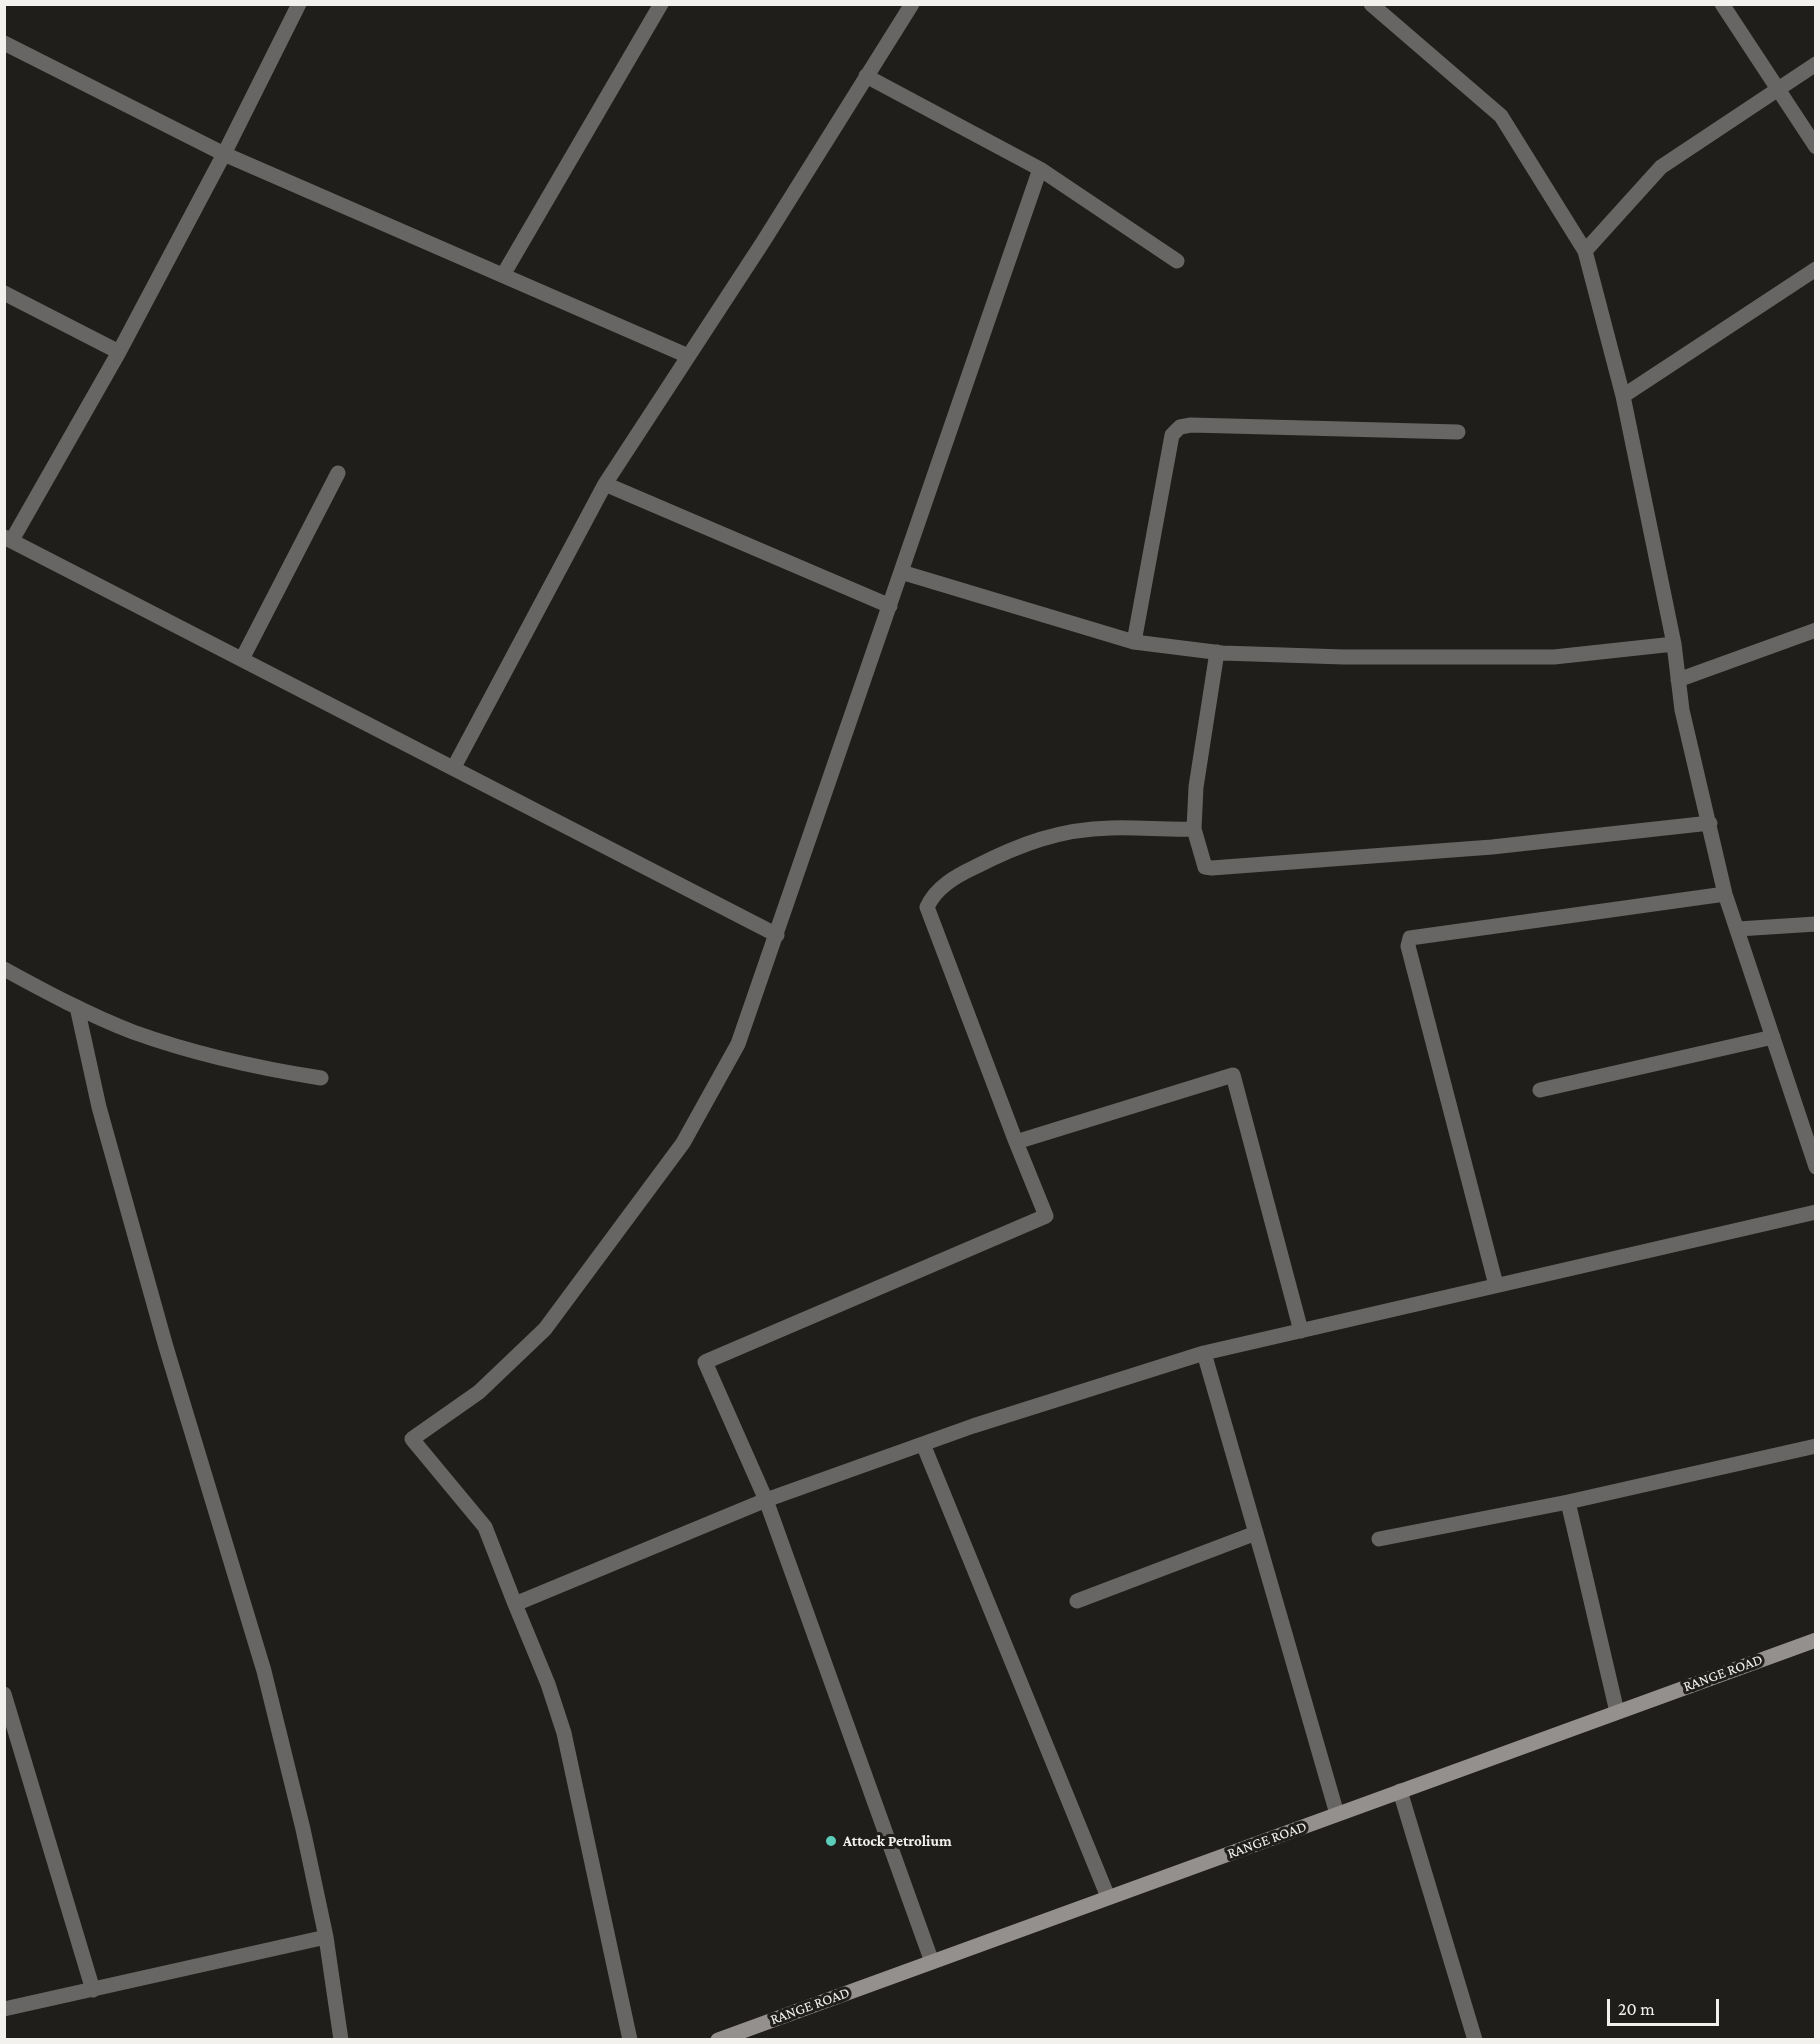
<!DOCTYPE html>
<style>
body{margin:0}
#map{position:relative;width:1820px;height:2044px;overflow:hidden;background:#201e1a;font-family:"Crimson Pro",serif}
canvas{display:block}
.frame{position:absolute;inset:0;border:6px solid #f3f1ee;pointer-events:none}
.scale{position:absolute;left:1607px;top:1999px;width:112px;height:27px;box-sizing:border-box;border:3px solid #f3f1ee;border-top:0;padding-left:8px;font-size:18px;line-height:21px;white-space:nowrap;color:#f3f1ee;-webkit-text-stroke:4px #201e1a;paint-order:stroke}
</style>
<div id="map">
<canvas width="1820" height="2044"></canvas>
<div class="frame"></div>
<div class="scale">20 m</div>
</div>
<script>
const context = document.querySelector('canvas').getContext('2d');
context.lineJoin = 'round';
function trace(path, color, width, dash) {
  context.strokeStyle = color;
  context.lineWidth = width;
  context.lineCap = dash ? 'butt' : 'round';
  context.setLineDash(dash || []);
  context.stroke(path);
}
function write(font, color, halo, rows, align = 'center') {
  context.font = font + ' "Crimson Pro",serif';
  context.lineWidth = 6;
  context.setLineDash([]);
  context.textBaseline = 'middle';
  context.strokeStyle = halo;
  context.fillStyle = color;
  for (const [text, x, y, turn = 0] of rows) {
    context.save();
    context.translate(x, y);
    context.rotate((+turn || 0) * Math.PI / 180);
    context.textAlign = isNaN(turn) ? turn : align;
    if (halo) context.strokeText(text, 0, 0);
    context.fillText(text, 0, 0);
    context.restore();
  }
}
trace(new Path2D(`
 M 1371,4 L 1501,116 L 1585,251 L 1623,396 L 1674,644 L 1682,710 L 1725,894 L 1816,1167
 M 1722,4 L 1816,147
 M 4,43 L 224,154 L 688,356
 M 866,76 L 1040,169 L 1177,261
 M 1585,251 L 1661,167 L 1816,64
 M 503,275 L 661,4
 M 4,293 L 119,352
 M 1623,396 L 1816,269
 M 605,484 L 890,606
 M 4,537 L 777,935
 M 12,540 L 119,352 L 224,154 L 299,4
 M 901,572 L 1134,642 L 1222,653 L 1344,657 L 1554,657 L 1674,644
 M 1134,642 L 1172,435 L 1180,427 L 1191,425 L 1458,432
 M 242,659 L 338,473
 M 1678,680 L 1816,630
 M 454,767 L 605,484 L 763,242 L 912,4
 M 1194,829 L 1205,867 L 1212,868 L 1492,847 L 1710,823
 M 1738,929 L 1816,924
 M 4,969 C 46,992 89,1015 133,1032 C 194,1054 257,1068 321,1078
 M 77,1007 L 99,1107 L 166,1347 L 264,1671 L 303,1829 L 326,1937 L 341,2040
 M 1540,1090 L 1773,1037
 M 1016,1142 L 927,907 C 936,887 956,876 975,867 C 1020,844 1060,829 1111,828 C 1139,827 1166,830 1194,829 L 1196,787 L 1217,652
 M 1496,1285 L 1408,946 L 1410,938 L 1725,894
 M 1204,1353 L 1337,1814
 M 923,1444 L 1108,1897
 M 1568,1502 L 1617,1712
 M 1379,1539 L 1568,1502 L 1816,1446
 M 1077,1601 L 1256,1533
 M 515,1604 L 485,1527 L 412,1439 L 479,1392 L 545,1329 L 683,1143 L 738,1044 L 1040,169
 M 4,1694 L 93,1990
 M 1400,1791 L 1475,2040
 M 932,1962 L 766,1500 L 705,1362 L 1046,1216 L 1016,1142 L 1233,1075 L 1301,1331
 M 4,2009 L 326,1937
 M 630,2040 L 564,1733 L 548,1684 L 515,1604 L 766,1500 L 973,1426 L 1204,1353 L 1816,1212`), '#686664', 15);
trace(new Path2D(`
 M 718,2040 L 1816,1640`), '#93908d', 15);
for (const [x, y, r, color] of [
 [831,1841,6,"#5bcebb"]
]) {
  const dot = new Path2D();
  dot.arc(x, y, r, 0, 2 * Math.PI);
  context.fillStyle = color;
  context.fill(dot);
  trace(dot, '#201e1a', 2);
}
write('15px', '#f3f1ee', '#201e1a', [
 ["RANGE ROAD",1723,1673,-20],
 ["RANGE ROAD",1267,1840,-20],
 ["RANGE ROAD",810,2006,-20]
]);
write('bold 15px', '#f3f1ee', '#201e1a', [
 ["Attock Petrolium",843,1841]
], 'left');
</script>
